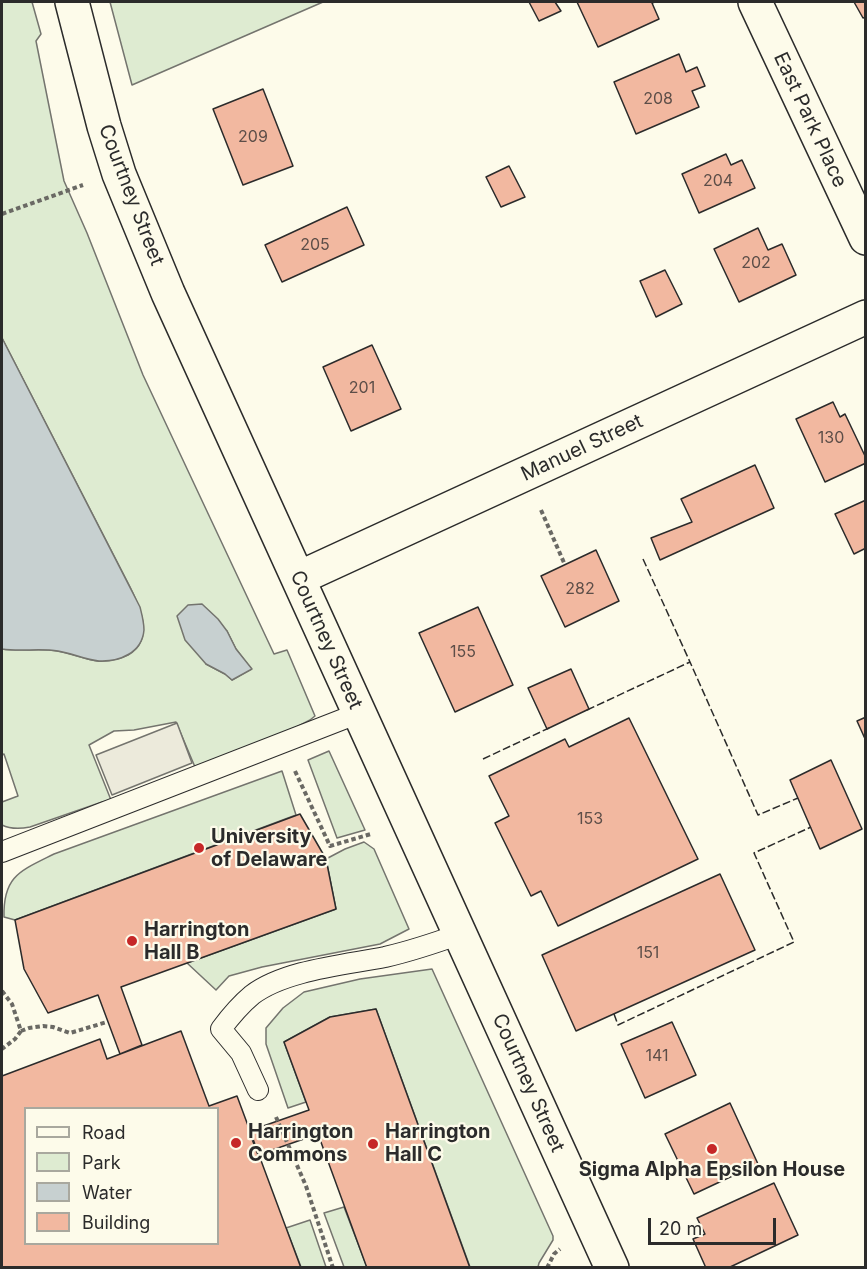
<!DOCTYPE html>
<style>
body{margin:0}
#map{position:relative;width:867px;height:1269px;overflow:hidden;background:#fdfbea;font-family:Inter,sans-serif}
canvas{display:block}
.frame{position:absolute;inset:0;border:3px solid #2b2b2b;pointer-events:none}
.legend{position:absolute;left:24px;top:1107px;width:195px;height:138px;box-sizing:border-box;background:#fdfbea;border:2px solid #a9a89e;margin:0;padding:8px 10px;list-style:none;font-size:18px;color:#2b2b2b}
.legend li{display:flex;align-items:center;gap:12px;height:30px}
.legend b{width:30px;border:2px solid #a9a89e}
.scale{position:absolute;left:648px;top:1218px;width:128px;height:27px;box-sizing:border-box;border:3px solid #2b2b2b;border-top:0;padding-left:8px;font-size:18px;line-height:21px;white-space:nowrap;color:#2b2b2b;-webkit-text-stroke:4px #fdfbea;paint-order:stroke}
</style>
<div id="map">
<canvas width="867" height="1269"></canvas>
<div class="frame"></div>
<ul class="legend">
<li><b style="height:8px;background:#fdfbea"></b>Road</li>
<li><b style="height:16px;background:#deebd1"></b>Park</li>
<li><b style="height:16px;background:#c7d0d0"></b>Water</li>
<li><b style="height:16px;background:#f2b8a0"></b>Building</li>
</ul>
<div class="scale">20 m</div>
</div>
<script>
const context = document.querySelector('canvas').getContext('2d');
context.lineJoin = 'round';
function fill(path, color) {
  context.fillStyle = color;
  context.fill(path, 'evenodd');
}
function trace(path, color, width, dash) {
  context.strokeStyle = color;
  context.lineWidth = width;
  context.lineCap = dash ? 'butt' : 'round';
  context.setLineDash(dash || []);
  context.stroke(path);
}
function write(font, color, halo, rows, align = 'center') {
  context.font = font + ' Inter,sans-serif';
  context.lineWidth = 4.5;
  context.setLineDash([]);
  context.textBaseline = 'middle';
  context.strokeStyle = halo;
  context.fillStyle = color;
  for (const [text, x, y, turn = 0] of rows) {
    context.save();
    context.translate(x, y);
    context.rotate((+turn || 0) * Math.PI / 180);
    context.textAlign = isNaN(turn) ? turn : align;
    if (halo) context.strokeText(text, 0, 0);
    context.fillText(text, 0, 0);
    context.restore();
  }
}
const green = new Path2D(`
 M 2,2 L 32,2 L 41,34 L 36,41 L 64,181 L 87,233 L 143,375 L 274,654 L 287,650 L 315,716 L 310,720 L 291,730 L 195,767 L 176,722 L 134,730 L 114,731 L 89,745 L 111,800 L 102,802 L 30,827 C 20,829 10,829 2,825 L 2,802 L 18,796 L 4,754 L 2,755 L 2,649 C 20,652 39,648 57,651 C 70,653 84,659 97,661 C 107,662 120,659 128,655 C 157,639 138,602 127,581 L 2,338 ZM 227,631 L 236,649 L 251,669 L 232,680 L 225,674 L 206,664 Z
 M 110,2 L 323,2 L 132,85 Z
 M 329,751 L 365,830 L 337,838 L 308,760 Z
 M 282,771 L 296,815 L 15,920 L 4,917 C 3,876 20,871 54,854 Z
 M 364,842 L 374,849 L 409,929 L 380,944 L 262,967 L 229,976 L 216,990 L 187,963 L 336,909 L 326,859 L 345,849 Z
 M 432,969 L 553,1236 L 553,1240 L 539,1263 L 538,1267 L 470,1267 L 376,1009 L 330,1017 L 284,1042 L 306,1102 L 288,1108 L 266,1044 L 266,1028 L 283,1008 L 304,992 L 360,979 Z
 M 344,1207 L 367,1267 L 344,1267 L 324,1213 Z
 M 310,1220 L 326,1267 L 301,1267 L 286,1228 Z`);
fill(green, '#deebd1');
trace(green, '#74746e', 1.5);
const parking = new Path2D(`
 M 177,723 L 192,763 L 112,795 L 96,755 Z`);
fill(parking, '#eceadb');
trace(parking, '#74746e', 1.5);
const water = new Path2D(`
 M 2,338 L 140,607 C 142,615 144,622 144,630 C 142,653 119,662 99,661 C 85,660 72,653 58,651 C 39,648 20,652 2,649 Z
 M 202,604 L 218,619 L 227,631 L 236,649 L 252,669 L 232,680 L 225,674 L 206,664 L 185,640 L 177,616 L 188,605 Z`);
fill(water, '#c7d0d0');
trace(water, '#74746e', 1.5);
const building = new Path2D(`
 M 529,2 L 555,2 L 561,11 L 539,21 Z
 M 577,2 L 655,2 L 652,3 L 659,19 L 598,47 Z
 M 854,2 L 866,2 L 866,17 L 863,18 Z
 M 679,54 L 686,72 L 697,67 L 705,86 L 692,91 L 699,107 L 636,134 L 614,82 Z
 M 263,89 L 293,166 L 243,185 L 213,109 Z
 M 726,154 L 731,165 L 742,160 L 755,188 L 699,213 L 682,174 Z
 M 509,166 L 525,197 L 501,207 L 486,177 Z
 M 347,207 L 364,245 L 282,282 L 265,245 Z
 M 758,228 L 768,250 L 782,244 L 796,275 L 739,302 L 714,249 Z
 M 665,270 L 682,304 L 656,317 L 640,281 Z
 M 372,345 L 401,409 L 351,431 L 323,367 Z
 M 833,402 L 840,417 L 845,414 L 866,458 L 866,463 L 825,482 L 796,419 Z
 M 755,465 L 774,508 L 660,560 L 651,538 L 692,522 L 681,499 Z
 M 866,500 L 866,548 L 854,554 L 835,514 Z
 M 596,550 L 619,601 L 565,627 L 541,576 Z
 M 478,607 L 513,685 L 455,712 L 419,633 Z
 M 571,669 L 589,709 L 547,729 L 528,688 Z
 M 866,717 L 866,741 L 857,721 Z
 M 629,718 L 698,859 L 558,926 L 541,891 L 531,896 L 495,823 L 509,816 L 489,776 L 565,739 L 569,747 Z
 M 831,760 L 862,829 L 820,849 L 790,780 Z
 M 300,814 L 326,859 L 336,909 L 121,987 L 142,1045 L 120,1054 L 98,995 L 48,1013 L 24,969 L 15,920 Z
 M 720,874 L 755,950 L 576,1031 L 542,955 Z
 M 376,1009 L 470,1268 L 367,1268 L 318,1134 L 258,1155 L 249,1131 L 309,1110 L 284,1042 L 330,1017 Z
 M 672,1022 L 696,1075 L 645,1098 L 621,1044 Z
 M 181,1031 L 209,1106 L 237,1096 L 301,1268 L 2,1268 L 2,1076 L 100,1039 L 107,1059 ZM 26,1108 L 218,1108 L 218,1244 L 26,1244 Z
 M 730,1103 L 758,1164 L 694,1194 L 665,1134 Z
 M 774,1183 L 798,1235 L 728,1268 L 706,1268 L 693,1239 L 705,1234 L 697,1218 Z`);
fill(building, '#f2b8a0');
trace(building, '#2b2b2b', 1.5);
const lane = new Path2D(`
 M 2,852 L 359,713
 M 258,1090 L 241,1053 L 221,1029 C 230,1017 240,1005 252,995 C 285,970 345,965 385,957 C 411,951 435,943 460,934`);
const street = new Path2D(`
 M 72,2 L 104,126 L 119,174 L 168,293 L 612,1268
 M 299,578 L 866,317`);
const secondary = new Path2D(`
 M 755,2 L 866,238`);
trace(lane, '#2b2b2b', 22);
trace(street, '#2b2b2b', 36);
trace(secondary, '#2b2b2b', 36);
trace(new Path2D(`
 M 2,214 L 83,185
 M 541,510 L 565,565
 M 295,771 L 330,846 L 371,834
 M 2,991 L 12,1004 L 21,1031 L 15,1039 L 2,1049
 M 21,1031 L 29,1028 L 43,1026 L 53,1027 L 70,1033 L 107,1022
 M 276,1117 L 306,1186 L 333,1268
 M 547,1268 L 554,1254 L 560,1249`), '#6a6964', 4, [4.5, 3]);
trace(lane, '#fdfbea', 20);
trace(street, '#fdfbea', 33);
trace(secondary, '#fdfbea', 33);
trace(new Path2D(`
 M 643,559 L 690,662
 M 587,710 L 690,662 L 758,815 L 798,798
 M 483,759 L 549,728
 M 614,1014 L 618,1025 L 794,942 L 754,853 L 811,827`), '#2b2b2b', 1.5, [8, 3]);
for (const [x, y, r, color] of [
 [199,848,6,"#c62828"],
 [132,941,6,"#c62828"],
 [236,1143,6,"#c62828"],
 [373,1144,6,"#c62828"],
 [712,1149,6,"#c62828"]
]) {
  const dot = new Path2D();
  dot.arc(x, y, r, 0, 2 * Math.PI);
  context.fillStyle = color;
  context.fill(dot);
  trace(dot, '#fdfbea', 2);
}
write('16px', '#5d4e48', null, [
 ["208",658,99],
 ["209",253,137],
 ["204",718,181],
 ["205",315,245],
 ["202",756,263],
 ["201",362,388],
 ["130",831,438],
 ["282",580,589],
 ["155",463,652],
 ["153",590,819],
 ["151",648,953],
 ["141",657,1056]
]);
write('20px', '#2b2b2b', '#fdfbea', [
 ["East Park Place",810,120,65],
 ["Courtney Street",131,195,69],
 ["Manuel Street",582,448,-25],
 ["Courtney Street",326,640,66],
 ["Courtney Street",528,1083,66]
]);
write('bold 20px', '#2b2b2b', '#fdfbea', [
 ["University",211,837],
 ["of Delaware",211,860],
 ["Harrington",144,930],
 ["Hall B",144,953],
 ["Harrington",248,1132],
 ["Commons",248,1155],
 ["Harrington",385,1132],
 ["Hall C",385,1155],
 ["Sigma Alpha Epsilon House",712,1170,"center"]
], 'left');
</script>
